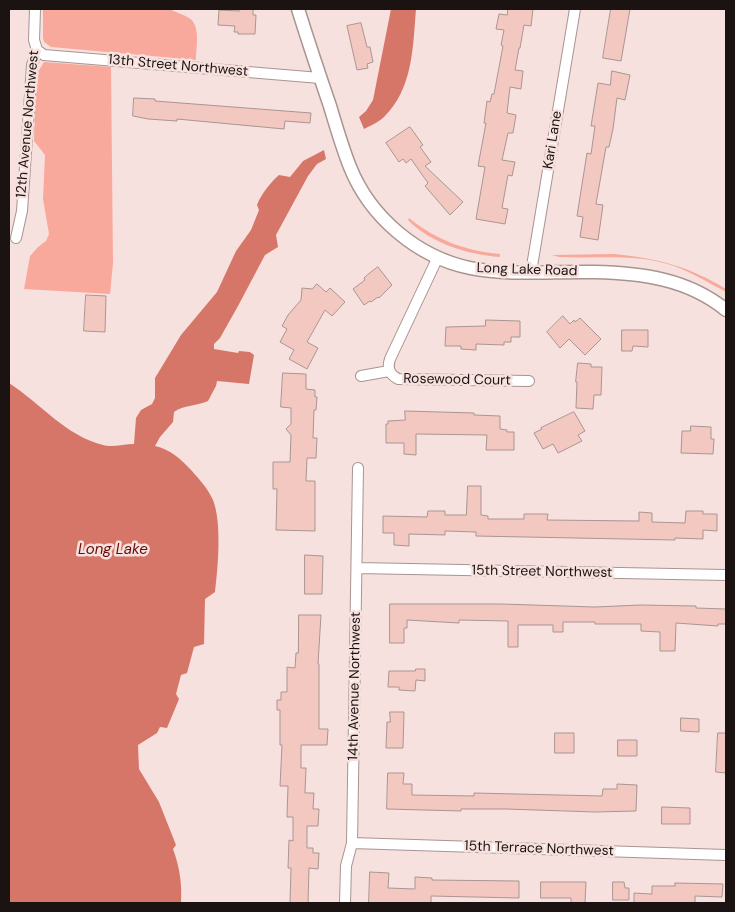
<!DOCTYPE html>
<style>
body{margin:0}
#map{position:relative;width:735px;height:912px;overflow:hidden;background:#f7e1de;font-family:"DM Sans",sans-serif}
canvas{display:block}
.frame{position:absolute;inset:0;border:10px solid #1b1312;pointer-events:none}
</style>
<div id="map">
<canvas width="735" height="912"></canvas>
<div class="frame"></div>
</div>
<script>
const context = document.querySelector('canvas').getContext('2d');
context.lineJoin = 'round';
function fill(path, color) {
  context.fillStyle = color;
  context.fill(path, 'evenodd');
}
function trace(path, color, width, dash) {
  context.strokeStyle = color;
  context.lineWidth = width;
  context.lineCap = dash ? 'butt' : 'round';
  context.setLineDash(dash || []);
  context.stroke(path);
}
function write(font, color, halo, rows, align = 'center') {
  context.font = font + ' "DM Sans",sans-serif';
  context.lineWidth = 5;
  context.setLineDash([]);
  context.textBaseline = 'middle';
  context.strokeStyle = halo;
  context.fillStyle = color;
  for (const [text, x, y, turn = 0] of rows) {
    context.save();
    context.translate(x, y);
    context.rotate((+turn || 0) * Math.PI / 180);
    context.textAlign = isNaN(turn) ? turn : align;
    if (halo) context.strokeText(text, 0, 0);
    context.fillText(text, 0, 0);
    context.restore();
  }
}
fill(new Path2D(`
 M 43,9 L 170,9 C 176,13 183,14 189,18 C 201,25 196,48 196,60 L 51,47 L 44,42 L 43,38 Z
 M 44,62 L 111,67 L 113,263 L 110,294 L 24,289 L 30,256 L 38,247 L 46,241 L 49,234 L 43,199 L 45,155 L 34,141 L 36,75 Z
 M 409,218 C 436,240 466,251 500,254 L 500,257 C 469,255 430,243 408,220 Z
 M 613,254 C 657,258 688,266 726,289 L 726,292 C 709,283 693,273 674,266 C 637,253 598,259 559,257 L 552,255 Z`), '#f9a99c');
fill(new Path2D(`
 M 391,9 L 416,9 C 413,46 413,89 384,117 C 379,122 370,126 364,129 L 359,117 L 366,111 L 373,100 Z
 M 324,150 L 326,159 L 317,164 L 308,176 L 276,235 L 278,247 L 265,255 L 238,306 L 220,338 L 214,344 L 214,349 L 238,353 L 239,351 L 250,352 L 254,355 L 249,384 L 217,381 L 216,386 L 208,401 C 198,406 183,405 174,412 L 173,422 L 160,437 L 155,446 C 170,449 182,460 192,471 C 200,480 208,489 213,500 C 222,523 218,567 215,592 L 205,599 L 204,644 L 194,647 L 187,673 L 181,675 L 176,694 L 179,699 L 167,728 L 160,727 L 157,733 L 138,745 L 139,769 L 159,802 L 176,845 L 173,849 C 180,868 182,884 181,903 L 9,903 L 9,383 C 40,403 66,436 103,445 C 112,448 124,444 134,444 L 136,418 L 141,410 L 152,404 L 155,398 L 155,378 L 181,335 L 217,292 L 236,251 L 251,230 L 259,210 L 257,205 C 261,194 271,182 279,175 L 290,177 L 303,161 Z`), '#d67668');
const building = new Path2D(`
 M 239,9 L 253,9 L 253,15 L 256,15 L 255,34 L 238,34 L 238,32 L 234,32 L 235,26 L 218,25 L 219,10 L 239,11 Z
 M 508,9 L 533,9 L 531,26 L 524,25 L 520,48 L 519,48 L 515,70 L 523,71 L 521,89 L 510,87 L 507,113 L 516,115 L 513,133 L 508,133 L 502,160 L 515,162 L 512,176 L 508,175 L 502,208 L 508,209 L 505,224 L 476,219 L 485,167 L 478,166 L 486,123 L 484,123 L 487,101 L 490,102 L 492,94 L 494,94 L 503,46 L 501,45 L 504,30 L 496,29 L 499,14 L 507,15 Z
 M 611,9 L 630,9 L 621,61 L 603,58 Z
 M 361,23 L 367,47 L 370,47 L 373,62 L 367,64 L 368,68 L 357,70 L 347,26 Z
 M 612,71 L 630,75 L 625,100 L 617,98 L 613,129 L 609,147 L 606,147 L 596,204 L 603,205 L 598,240 L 580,237 L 583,217 L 577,216 L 587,153 L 591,154 L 595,126 L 591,126 L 598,83 L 610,85 Z
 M 134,98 L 155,99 L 155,101 L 311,113 L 310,123 L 285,121 L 284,129 L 177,119 L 177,121 L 148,119 L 133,116 Z
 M 410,127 L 423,145 L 420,147 L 431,162 L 425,166 L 463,202 L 450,215 L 425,186 L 428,183 L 411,159 L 406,163 L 403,159 L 399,162 L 386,143 Z
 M 378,267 L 392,285 L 379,298 L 378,297 L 371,302 L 370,301 L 364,305 L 353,289 L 365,280 L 364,278 L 366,276 Z
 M 317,284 L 326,292 L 330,288 L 345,302 L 332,316 L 325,310 L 307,342 L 318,348 L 307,369 L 289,359 L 294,350 L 280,342 L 287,329 L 282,326 L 288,315 L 301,300 L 302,288 L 312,289 Z
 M 86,295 L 106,296 L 105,332 L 84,331 Z
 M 563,316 L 570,324 L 574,320 L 575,322 L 580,318 L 601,339 L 585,355 L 569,339 L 560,348 L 547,332 Z
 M 486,320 L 520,321 L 520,337 L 511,337 L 511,342 L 504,342 L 504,345 L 476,344 L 476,350 L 461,349 L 461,346 L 445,346 L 446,327 L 485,326 Z
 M 622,330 L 648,330 L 648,347 L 633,346 L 632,351 L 622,351 Z
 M 578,363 L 591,364 L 591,367 L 602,367 L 601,395 L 594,395 L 593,409 L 576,408 L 577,382 L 576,382 Z
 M 283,373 L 306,374 L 306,389 L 315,390 L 315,397 L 317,397 L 316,410 L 314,410 L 313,438 L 317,438 L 316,458 L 307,458 L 306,481 L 315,481 L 315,531 L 276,530 L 277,489 L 273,489 L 273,462 L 290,462 L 291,435 L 286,429 L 291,424 L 291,408 L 281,407 Z
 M 405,411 L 474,413 L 474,415 L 500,416 L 500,429 L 507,430 L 507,432 L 514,432 L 514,450 L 486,450 L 487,435 L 416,434 L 416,455 L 404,454 L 404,443 L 386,443 L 386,424 L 388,424 L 388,421 L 405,420 Z
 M 574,412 L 585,431 L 578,435 L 582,441 L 558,453 L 553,444 L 543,449 L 534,433 L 542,429 L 541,428 Z
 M 691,426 L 711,427 L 711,439 L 714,439 L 713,454 L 681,453 L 682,431 L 690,431 Z
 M 468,486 L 481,486 L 481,515 L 488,516 L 488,519 L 524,519 L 524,514 L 548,514 L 547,520 L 639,521 L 639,512 L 652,513 L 652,522 L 685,523 L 686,511 L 703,511 L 703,514 L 717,514 L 717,531 L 703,530 L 703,539 L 675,538 L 675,540 L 476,536 L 476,532 L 445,531 L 445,535 L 409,534 L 409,546 L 394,545 L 394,533 L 383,533 L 383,516 L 427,517 L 428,511 L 445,511 L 445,515 L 466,515 Z
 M 305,555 L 323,556 L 322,594 L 305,594 Z
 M 390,604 L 501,604 L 595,607 L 640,605 L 696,606 L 696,608 L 726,609 L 726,624 L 718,624 L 718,626 L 676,623 L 675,651 L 660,651 L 660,632 L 641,631 L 641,624 L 595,624 L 595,622 L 563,622 L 563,632 L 553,632 L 553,625 L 518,625 L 518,647 L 508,647 L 508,621 L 459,620 L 459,623 L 407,620 L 407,628 L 404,628 L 404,643 L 390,643 Z
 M 299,615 L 321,615 L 318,664 L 319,664 L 319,729 L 328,729 L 327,745 L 301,745 L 301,768 L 306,768 L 305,793 L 314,793 L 313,809 L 319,809 L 318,826 L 307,826 L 307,848 L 313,848 L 313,853 L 319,853 L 318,869 L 309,868 L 308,903 L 290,903 L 291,868 L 288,868 L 289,840 L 293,841 L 293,817 L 287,817 L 288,786 L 280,786 L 282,745 L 280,745 L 280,710 L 277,710 L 277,700 L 281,700 L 281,692 L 287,692 L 287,667 L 295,668 L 296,653 L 298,653 Z
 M 416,669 L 425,669 L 425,681 L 416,680 L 415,691 L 399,690 L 399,687 L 388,687 L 389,671 L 415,671 Z
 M 390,712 L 404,712 L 403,748 L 386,748 L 387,722 L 390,722 Z
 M 681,718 L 699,719 L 699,732 L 681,731 Z
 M 555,733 L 574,733 L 574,753 L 555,753 Z
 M 718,733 L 726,733 L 726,773 L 716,772 Z
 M 618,740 L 637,740 L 637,756 L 618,756 Z
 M 388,773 L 404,773 L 403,784 L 412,784 L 412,795 L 474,796 L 474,793 L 602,796 L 603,789 L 617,789 L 617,784 L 637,785 L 636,811 L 595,812 L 506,809 L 461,809 L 461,811 L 387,809 Z
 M 662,807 L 690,808 L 690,824 L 662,824 Z
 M 370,872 L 389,873 L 388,888 L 415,889 L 415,877 L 432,878 L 432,880 L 519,881 L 519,898 L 431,896 L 431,903 L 369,903 Z
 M 541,882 L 586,882 L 585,903 L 571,903 L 571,898 L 541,898 Z
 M 613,882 L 624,882 L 625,888 L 629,888 L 629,900 L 613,900 Z
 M 675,883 L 723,884 L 722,897 L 695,896 L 695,903 L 634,903 L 634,893 L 652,894 L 652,886 L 675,886 Z`);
fill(building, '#f2c8c1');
trace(building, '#a99591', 1);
const minor = new Path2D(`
 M 37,50 L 44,55 L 320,78
 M 16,238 L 22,211 L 32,65 L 37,50 L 34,40 L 35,9
 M 437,259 L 390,359 C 387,368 389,374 398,379 L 529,381
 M 531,272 L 575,9
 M 361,376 L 389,371
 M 357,568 L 726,575
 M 352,843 L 726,855
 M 345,903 L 346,866 L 352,843 L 358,468`);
const tertiary = new Path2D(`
 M 298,9 C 308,41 319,74 330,106 C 336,126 342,147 350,167 C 370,217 417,257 470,268 C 510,276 553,271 594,272 C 642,273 688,279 726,310`);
trace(minor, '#a89490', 12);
trace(tertiary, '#a89490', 15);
trace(minor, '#fff', 10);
trace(tertiary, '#fff', 12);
write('14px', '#1b1312', '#f7e1de', [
 ["13th Street Northwest",178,66,5],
 ["12th Avenue Northwest",28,124,-85],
 ["Kari Lane",553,140,-81],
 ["Long Lake Road",527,270,2],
 ["Rosewood Court",457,380,1],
 ["15th Street Northwest",542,572,1],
 ["14th Avenue Northwest",355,686,-89],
 ["15th Terrace Northwest",539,849,2]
]);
write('italic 15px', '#660d07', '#f7e1de', [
 ["Long Lake",113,550]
]);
</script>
